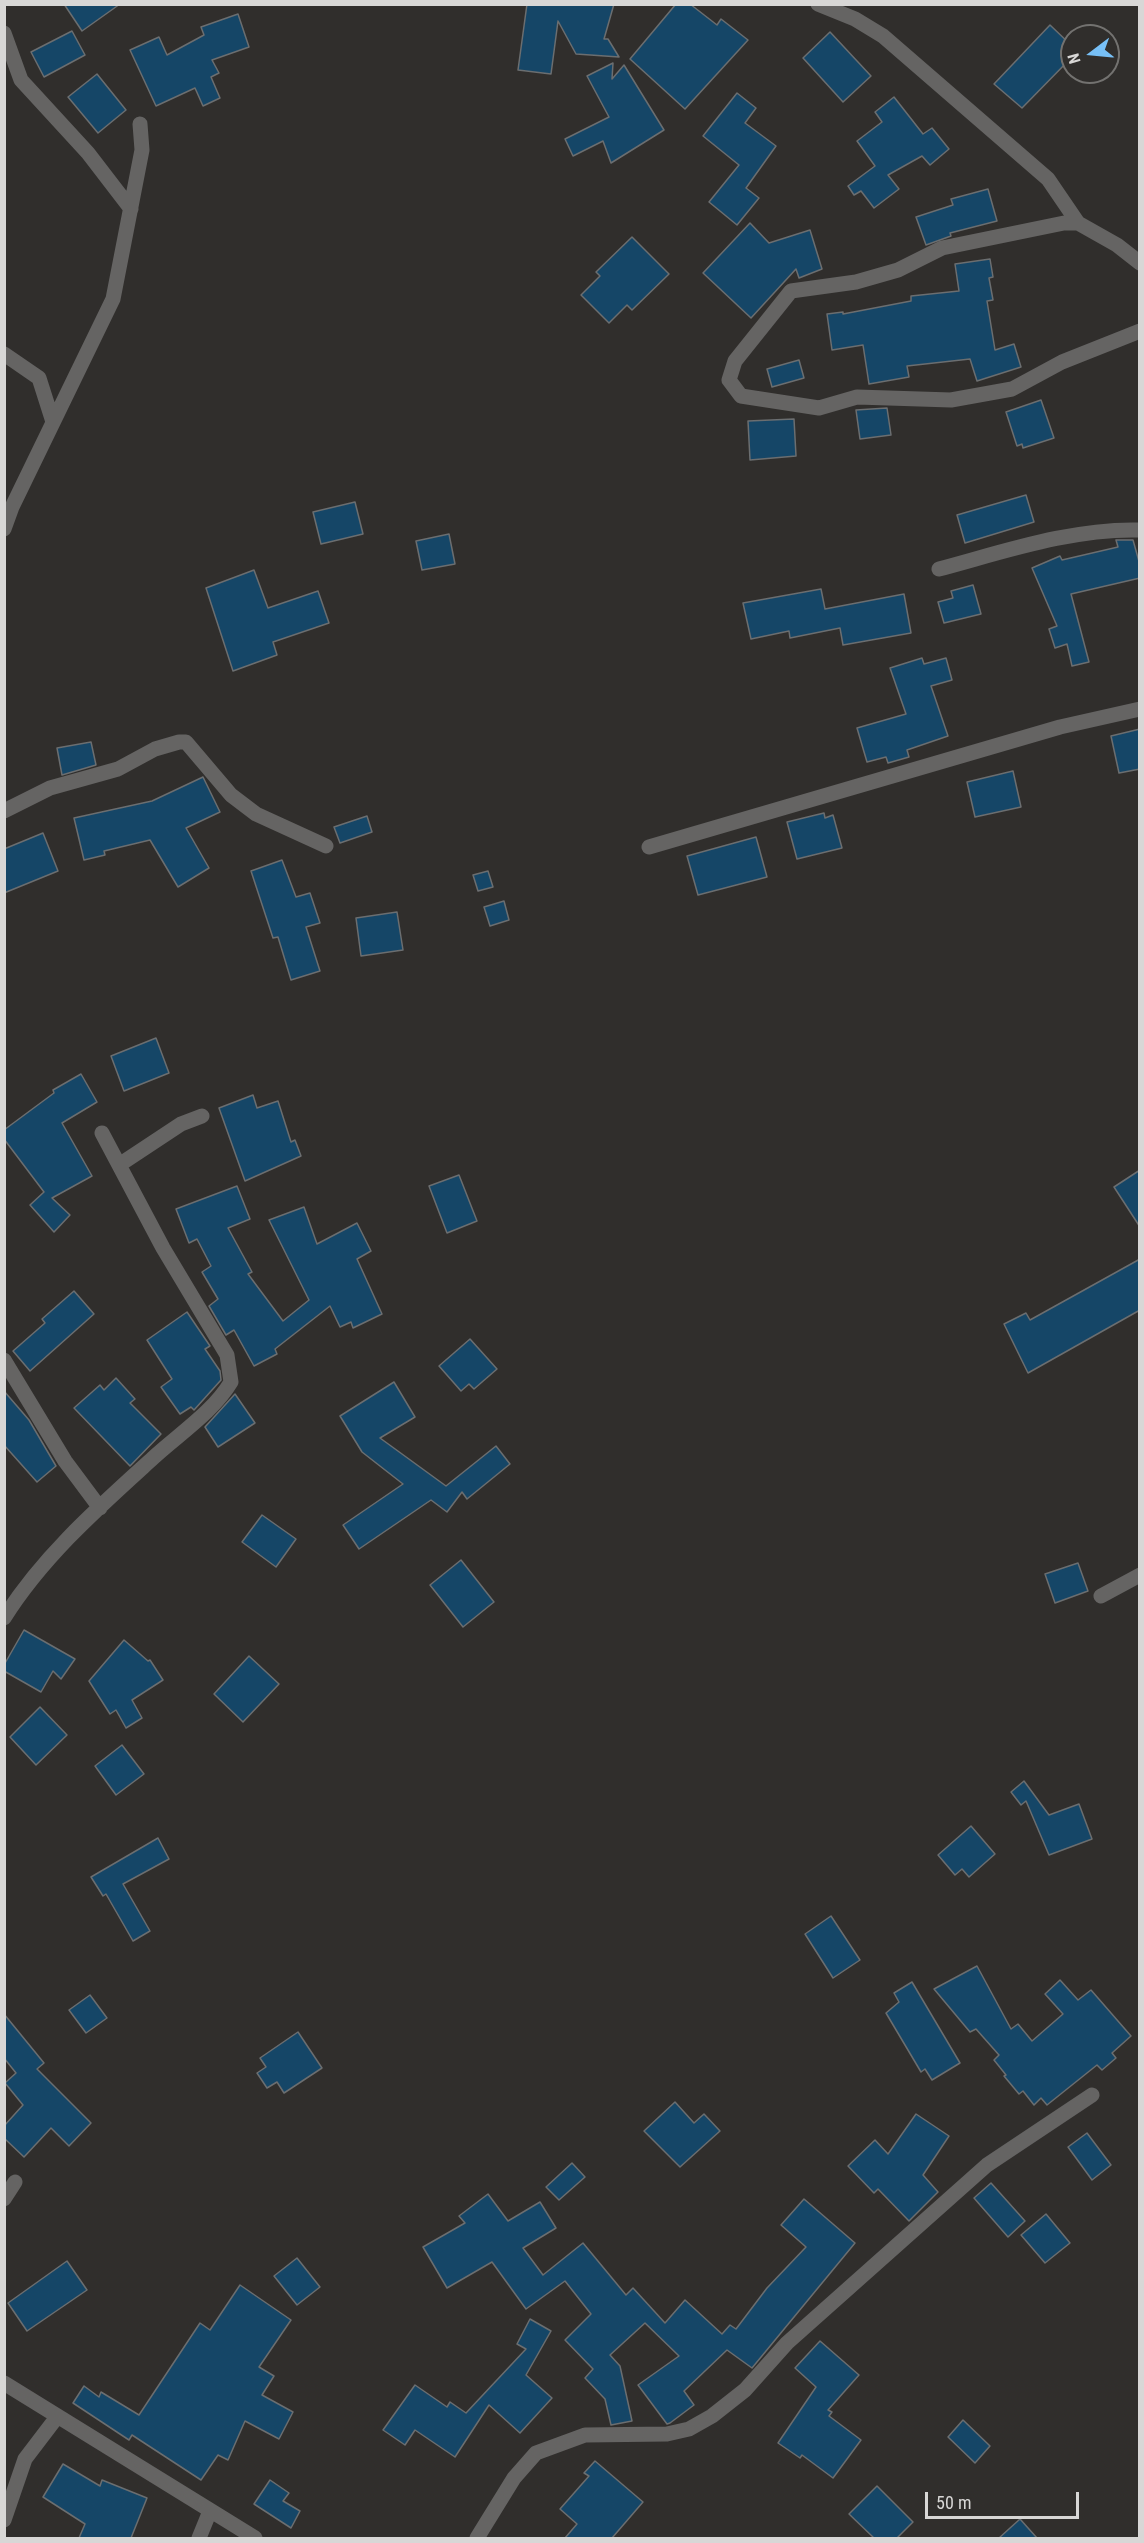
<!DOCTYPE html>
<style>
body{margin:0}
#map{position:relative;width:1144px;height:2543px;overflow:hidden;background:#302e2c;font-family:"Roboto Condensed",sans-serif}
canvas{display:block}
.frame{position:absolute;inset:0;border:6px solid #d8d7d6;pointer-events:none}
.north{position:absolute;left:1060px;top:24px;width:60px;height:60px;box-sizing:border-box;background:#302e2c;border:2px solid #737270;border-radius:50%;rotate:254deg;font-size:16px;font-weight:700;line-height:24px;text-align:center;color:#d8d7d6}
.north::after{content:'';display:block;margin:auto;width:21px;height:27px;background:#77c0f7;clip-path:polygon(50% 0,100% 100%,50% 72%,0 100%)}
.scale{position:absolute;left:925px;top:2492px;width:154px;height:27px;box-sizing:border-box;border:3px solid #d8d7d6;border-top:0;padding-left:8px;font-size:18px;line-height:21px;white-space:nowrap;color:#d8d7d6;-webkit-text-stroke:4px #302e2c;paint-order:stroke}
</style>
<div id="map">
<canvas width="1144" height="2543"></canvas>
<div class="frame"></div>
<div class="north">N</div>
<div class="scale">50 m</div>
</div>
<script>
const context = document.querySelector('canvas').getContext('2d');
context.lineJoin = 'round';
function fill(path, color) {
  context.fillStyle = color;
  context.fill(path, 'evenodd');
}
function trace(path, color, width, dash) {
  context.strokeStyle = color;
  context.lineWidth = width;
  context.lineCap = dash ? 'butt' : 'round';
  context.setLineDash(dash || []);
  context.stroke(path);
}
const building = new Path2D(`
 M 64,4 L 120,4 L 82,31 Z
 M 527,4 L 614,4 L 604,39 L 608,39 L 619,57 L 576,54 L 558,21 L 551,74 L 518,70 Z
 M 676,4 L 690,4 L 717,25 L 721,19 L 748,40 L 685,109 L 630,59 Z
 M 238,14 L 249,47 L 212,60 L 219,73 L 211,77 L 220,98 L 203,106 L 195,88 L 156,106 L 130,50 L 159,37 L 167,55 L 204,35 L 201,27 Z
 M 1050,25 L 1072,46 L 1072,57 L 1022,108 L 994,84 Z
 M 72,31 L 85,55 L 44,77 L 31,52 Z
 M 830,32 L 871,76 L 843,102 L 803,58 Z
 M 613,63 L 612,79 L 624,65 L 664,130 L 611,163 L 603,141 L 573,156 L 565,139 L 609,117 L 587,76 Z
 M 97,74 L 126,110 L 98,133 L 68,97 Z
 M 737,93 L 756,108 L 745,123 L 776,146 L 746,188 L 759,198 L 737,225 L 709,202 L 739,165 L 703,136 Z
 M 894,97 L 923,134 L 932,128 L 949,149 L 930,165 L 922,156 L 888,175 L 899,189 L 874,208 L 861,191 L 854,195 L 848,186 L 875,166 L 857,141 L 882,122 L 875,112 Z
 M 988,189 L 997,221 L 950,233 L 951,236 L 926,245 L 916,217 L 953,205 L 951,199 Z
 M 750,223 L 769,243 L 810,230 L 822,269 L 799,278 L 796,269 L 751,318 L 703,273 Z
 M 632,237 L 669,274 L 632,310 L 627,305 L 609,323 L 581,295 L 600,276 L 596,272 Z
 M 990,259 L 993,277 L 989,278 L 993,300 L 987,301 L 995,350 L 1014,344 L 1021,367 L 977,381 L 970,359 L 907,366 L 909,377 L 869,384 L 863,345 L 832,350 L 827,314 L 843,312 L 843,314 L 911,301 L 911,296 L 959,291 L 955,264 Z
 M 799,360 L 804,378 L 772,387 L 767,369 Z
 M 1041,400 L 1054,438 L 1023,448 L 1022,444 L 1017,446 L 1006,412 Z
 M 887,408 L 891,435 L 860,439 L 856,410 Z
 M 794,419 L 796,456 L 750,460 L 748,421 Z
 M 1026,495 L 1034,522 L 965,543 L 957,515 Z
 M 355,502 L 363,534 L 321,544 L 313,512 Z
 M 449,534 L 455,564 L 422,570 L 416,541 Z
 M 1116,540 L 1133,540 L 1140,565 L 1140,578 L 1071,594 L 1089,662 L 1072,666 L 1067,644 L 1055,648 L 1049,629 L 1057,626 L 1032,568 L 1060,556 L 1062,560 L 1118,547 Z
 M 254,570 L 268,608 L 318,591 L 329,623 L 273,642 L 277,655 L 233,671 L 206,588 Z
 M 973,585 L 981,614 L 944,623 L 938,602 L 953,598 L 951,591 Z
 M 821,589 L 825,609 L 904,594 L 911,633 L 843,645 L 840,628 L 790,638 L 789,631 L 751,639 L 743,603 Z
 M 922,658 L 924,664 L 946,658 L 952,680 L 931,686 L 948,736 L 907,750 L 909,757 L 888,763 L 886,757 L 867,762 L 857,728 L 906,714 L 890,668 Z
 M 1140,729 L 1140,769 L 1119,773 L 1111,736 Z
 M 91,742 L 96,765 L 62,775 L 57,748 Z
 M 1013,771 L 1021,807 L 975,817 L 967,782 Z
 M 203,777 L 220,812 L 186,828 L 209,868 L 178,887 L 150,840 L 104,851 L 105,855 L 84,860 L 74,818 L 152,801 Z
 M 824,813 L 825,818 L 833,815 L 842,848 L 797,859 L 787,822 Z
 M 367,816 L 372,832 L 340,843 L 334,827 Z
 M 43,833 L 58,871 L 4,893 L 4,849 Z
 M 756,837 L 767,877 L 698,895 L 687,856 Z
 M 282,860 L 296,897 L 310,893 L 320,923 L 306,927 L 320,971 L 291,980 L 278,937 L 273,938 L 251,871 Z
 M 488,871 L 493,887 L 478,891 L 473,875 Z
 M 504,901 L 509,920 L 490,926 L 484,907 Z
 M 397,912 L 403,950 L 361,956 L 356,918 Z
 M 156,1038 L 169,1073 L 124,1091 L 111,1056 Z
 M 81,1074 L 97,1102 L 62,1123 L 92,1176 L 52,1198 L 70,1215 L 54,1232 L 30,1205 L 44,1192 L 4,1139 L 4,1130 L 54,1093 L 53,1090 Z
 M 253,1095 L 257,1108 L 278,1101 L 291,1142 L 295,1140 L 301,1156 L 245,1181 L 219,1108 Z
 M 1140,1170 L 1140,1227 L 1114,1187 Z
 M 459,1175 L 477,1221 L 447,1233 L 429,1186 Z
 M 237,1186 L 250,1219 L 228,1228 L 252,1272 L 248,1274 L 283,1321 L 309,1300 L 269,1220 L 304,1207 L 317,1244 L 357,1223 L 371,1251 L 357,1259 L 382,1314 L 353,1328 L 351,1322 L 340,1327 L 330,1306 L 275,1349 L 277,1354 L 254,1366 L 234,1330 L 226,1335 L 209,1306 L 218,1299 L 202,1272 L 211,1266 L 197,1239 L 189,1243 L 176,1209 Z
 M 1140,1259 L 1140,1310 L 1028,1373 L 1004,1324 L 1026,1313 L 1030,1320 Z
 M 74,1291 L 94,1314 L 30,1371 L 13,1351 L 45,1323 L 42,1319 Z
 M 187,1312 L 210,1346 L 205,1349 L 220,1371 L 221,1380 L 194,1410 L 191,1407 L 180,1414 L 161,1387 L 172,1379 L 147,1340 Z
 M 470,1339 L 497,1369 L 474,1389 L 469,1384 L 461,1391 L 439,1366 Z
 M 116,1378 L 135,1399 L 130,1403 L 161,1434 L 130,1466 L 74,1408 L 100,1385 L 104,1390 Z
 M 394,1382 L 415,1417 L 380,1438 L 446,1486 L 496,1446 L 510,1464 L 467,1499 L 462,1492 L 447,1512 L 431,1500 L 359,1549 L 343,1525 L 403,1484 L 362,1452 L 340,1416 Z
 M 4,1391 L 29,1420 L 56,1466 L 37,1482 L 4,1445 Z
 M 235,1394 L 255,1423 L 218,1447 L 205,1427 Z
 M 262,1515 L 296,1539 L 276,1567 L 242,1542 Z
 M 461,1560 L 494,1602 L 463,1627 L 430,1585 Z
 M 1078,1563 L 1088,1591 L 1055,1603 L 1045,1574 Z
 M 24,1630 L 75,1659 L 61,1679 L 53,1671 L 41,1692 L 4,1671 L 4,1665 Z
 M 124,1640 L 148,1661 L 150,1660 L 163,1680 L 132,1700 L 142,1718 L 126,1728 L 116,1710 L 110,1714 L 89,1681 Z
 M 249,1656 L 279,1684 L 243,1722 L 214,1694 Z
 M 40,1707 L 67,1735 L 36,1765 L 10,1737 Z
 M 122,1745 L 144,1774 L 116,1795 L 95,1766 Z
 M 1024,1781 L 1049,1815 L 1079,1804 L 1092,1839 L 1049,1855 L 1026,1801 L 1021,1805 L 1011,1792 Z
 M 971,1826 L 995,1854 L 969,1877 L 962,1869 L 955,1875 L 938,1855 Z
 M 158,1838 L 169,1859 L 123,1884 L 150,1931 L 133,1941 L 106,1894 L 103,1896 L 91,1877 Z
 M 831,1916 L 860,1960 L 833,1978 L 805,1934 Z
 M 977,1966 L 1011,2029 L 1018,2024 L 1032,2041 L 1063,2014 L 1045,1994 L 1060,1980 L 1078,2000 L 1091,1990 L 1131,2036 L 1112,2053 L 1116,2058 L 1102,2070 L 1097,2065 L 1047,2105 L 1041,2098 L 1034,2105 L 1023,2091 L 1019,2094 L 1004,2076 L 1006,2075 L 994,2060 L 999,2055 L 976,2029 L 970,2032 L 934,1989 Z
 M 912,1982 L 960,2063 L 932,2080 L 925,2069 L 921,2072 L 886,2013 L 899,2002 L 894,1993 Z
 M 90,1995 L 107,2018 L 86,2033 L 69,2010 Z
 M 4,2014 L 44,2063 L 37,2069 L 91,2123 L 69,2146 L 51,2128 L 24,2157 L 4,2138 L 4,2126 L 23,2105 L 5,2083 L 16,2073 L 4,2058 Z
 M 298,2032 L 322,2068 L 284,2093 L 277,2082 L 267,2088 L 257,2073 L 266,2067 L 260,2058 Z
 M 675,2102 L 694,2123 L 704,2114 L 720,2131 L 680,2167 L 644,2131 Z
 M 916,2114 L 949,2136 L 923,2175 L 938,2192 L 909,2221 L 878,2189 L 874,2193 L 848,2166 L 875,2140 L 888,2154 Z
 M 1087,2133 L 1111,2165 L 1092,2180 L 1068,2147 Z
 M 572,2163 L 585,2177 L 559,2200 L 546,2187 Z
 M 991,2183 L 1025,2221 L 1008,2237 L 974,2198 Z
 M 488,2194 L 508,2221 L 540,2202 L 556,2228 L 523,2248 L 543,2275 L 583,2243 L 626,2295 L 633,2288 L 665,2323 L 685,2300 L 722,2334 L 730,2325 L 736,2329 L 767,2288 L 806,2247 L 781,2225 L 804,2199 L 855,2243 L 752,2368 L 727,2350 L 684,2391 L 694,2405 L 670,2423 L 667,2424 L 638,2385 L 679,2356 L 645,2323 L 610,2355 L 620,2366 L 632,2421 L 611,2425 L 605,2399 L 585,2378 L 593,2369 L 565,2340 L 591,2314 L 565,2281 L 526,2309 L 492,2262 L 447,2288 L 423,2247 L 465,2223 L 459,2216 Z
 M 1046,2214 L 1070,2243 L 1045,2263 L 1021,2235 Z
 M 297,2258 L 320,2287 L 297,2305 L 274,2276 Z
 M 67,2261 L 87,2290 L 27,2331 L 8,2303 Z
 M 240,2285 L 291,2320 L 259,2367 L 274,2376 L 262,2395 L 293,2412 L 279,2439 L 245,2421 L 228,2460 L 218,2455 L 201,2480 L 132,2435 L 129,2440 L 73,2403 L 84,2386 L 99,2397 L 101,2392 L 139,2415 L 200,2323 L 210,2330 Z
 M 530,2319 L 551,2331 L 526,2375 L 552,2398 L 520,2433 L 489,2405 L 455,2457 L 415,2430 L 405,2445 L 383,2430 L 415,2385 L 447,2407 L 450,2402 L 466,2413 L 526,2349 L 517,2344 Z
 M 820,2341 L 859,2375 L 828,2410 L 832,2412 L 829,2416 L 861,2440 L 833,2478 L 802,2455 L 800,2458 L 778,2443 L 816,2387 L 795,2368 Z
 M 963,2420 L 990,2446 L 975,2463 L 948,2437 Z
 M 595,2461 L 643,2502 L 612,2538 L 565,2538 L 577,2524 L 560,2509 L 589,2476 L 584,2473 Z
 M 63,2464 L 100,2486 L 102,2480 L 147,2498 L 131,2538 L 79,2538 L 85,2524 L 43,2497 Z
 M 270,2480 L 289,2493 L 283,2501 L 300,2511 L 291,2528 L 254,2504 Z
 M 877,2486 L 913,2522 L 897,2538 L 874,2538 L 849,2514 Z
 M 1020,2519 L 1037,2538 L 999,2538 Z`);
fill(building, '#154667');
trace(building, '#6b6e70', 1.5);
trace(new Path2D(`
 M 818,4 L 855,19 L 883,36 L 1048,179 L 1078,223 L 1117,245 L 1140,263
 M 4,33 L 21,80 L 88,153 L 131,209
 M 1078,223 L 1064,223 L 942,248 L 898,270 L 856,282 L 791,291 L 735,361 L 729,380 L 741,396 L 819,408 L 857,397 L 951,400 L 1012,389 L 1062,362 L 1140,331
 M 4,354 L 39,378 L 53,422
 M 4,529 L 12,507 L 113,299 L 142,150 L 140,124
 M 939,569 C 1003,552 1072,528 1140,530
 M 4,811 L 50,788 L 118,769 L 155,749 L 179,742 L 186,742 L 231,795 L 256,814 L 326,846
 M 649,847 L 1060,727 L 1140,709
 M 119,1165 L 181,1124 L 202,1116
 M 4,1360 L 65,1461 L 100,1508
 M 1101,1596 L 1140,1575
 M 4,1618 C 43,1556 99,1507 153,1458 C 179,1434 213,1412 231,1382 L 227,1355 L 163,1248 L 102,1133
 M 4,2199 L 15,2182
 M 4,2383 L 255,2538
 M 4,2520 L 25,2459 L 57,2417
 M 199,2538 L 210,2511
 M 477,2538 L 514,2478 L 536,2453 L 585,2435 L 667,2434 L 689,2429 L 712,2416 L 745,2390 L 787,2343 L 987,2165 L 1092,2095`), '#656463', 15);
</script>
